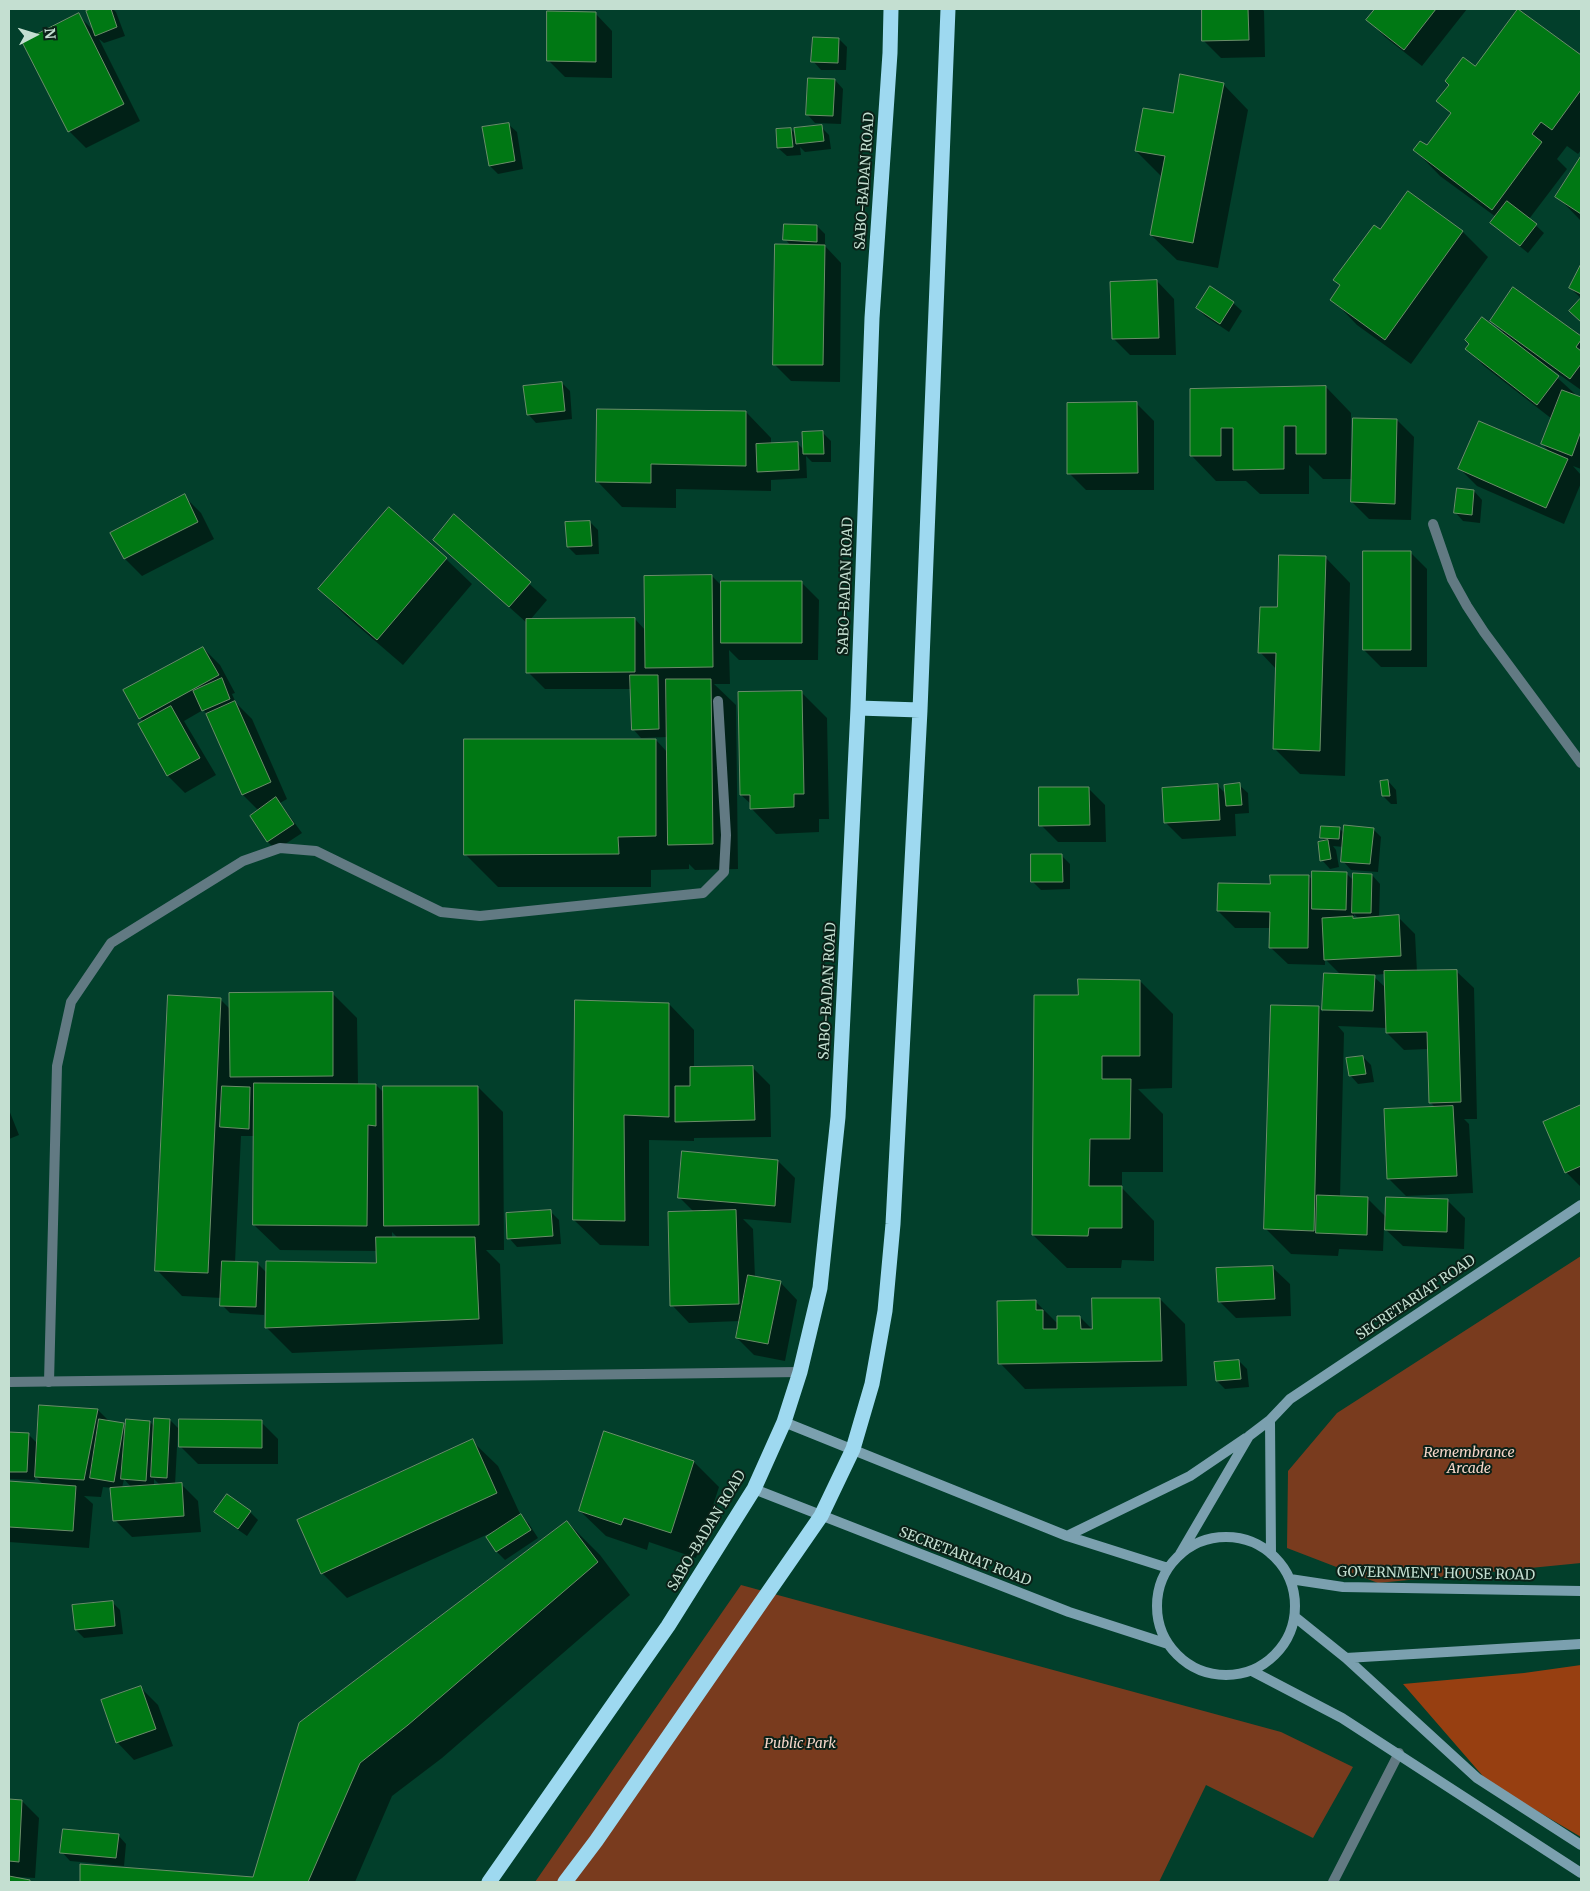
<!DOCTYPE html>
<style>
body{margin:0}
#map{position:relative;width:1590px;height:1891px;overflow:hidden;background:#023f2b;font-family:Merriweather,serif}
canvas{display:block}
.frame{position:absolute;inset:0;border:10px solid #c4dfd1;pointer-events:none}
.north{position:absolute;left:10px;top:10px;width:50px;height:50px;-webkit-text-stroke:4px #0b2118;paint-order:stroke;rotate:85deg;font-size:14px;font-weight:700;line-height:20px;text-align:center;color:#c4dfd1}
.north::after{content:'';display:block;margin:auto;width:18px;height:22px;background:#c4dfd1;clip-path:polygon(50% 0,100% 100%,50% 72%,0 100%)}
</style>
<div id="map">
<canvas width="1590" height="1891"></canvas>
<div class="frame"></div>
<div class="north">N</div>
</div>
<script>
const context = document.querySelector('canvas').getContext('2d');
context.lineJoin = 'round';
function fill(path, color) {
  context.fillStyle = color;
  context.fill(path, 'evenodd');
}
function trace(path, color, width, dash) {
  context.strokeStyle = color;
  context.lineWidth = width;
  context.lineCap = dash ? 'butt' : 'round';
  context.setLineDash(dash || []);
  context.stroke(path);
}
function write(font, color, halo, rows, align = 'center') {
  context.font = font + ' Merriweather,serif';
  context.lineWidth = 4;
  context.setLineDash([]);
  context.textBaseline = 'middle';
  context.strokeStyle = halo;
  context.fillStyle = color;
  for (const [text, x, y, turn = 0] of rows) {
    context.save();
    context.translate(x, y);
    context.rotate((+turn || 0) * Math.PI / 180);
    context.textAlign = isNaN(turn) ? turn : align;
    if (halo) context.strokeText(text, 0, 0);
    context.fillText(text, 0, 0);
    context.restore();
  }
}
fill(new Path2D(`
 M 1581,1256 L 1581,1563 L 1378,1583 L 1287,1548 L 1288,1471 L 1337,1413 Z
 M 741,1585 L 1281,1732 L 1353,1767 L 1313,1838 L 1206,1785 L 1159,1882 L 535,1882 Z`), '#793b1e');
fill(new Path2D(`
 M 1581,1665 L 1581,1837 L 1488,1782 L 1403,1684 L 1524,1673 Z`), '#973f11');
fill(new Path2D(`
 M 94,9 L 113,9 L 116,12 L 125,36 L 104,43 L 99,39 L 140,121 L 86,148 L 69,131 L 78,15 L 94,31 L 87,11 Z
 M 1203,9 L 1262,9 L 1264,11 L 1265,57 L 1221,58 L 1204,41 Z
 M 1376,9 L 1467,9 L 1422,66 L 1385,37 L 1368,20 Z
 M 1519,9 L 1581,57 L 1581,150 L 1578,154 L 1567,146 L 1557,159 L 1567,169 L 1529,219 L 1544,233 L 1528,253 L 1491,223 L 1496,217 L 1440,176 L 1415,150 L 1427,147 L 1451,114 L 1438,101 L 1475,67 Z
 M 595,13 L 612,31 L 612,78 L 565,77 L 548,60 Z
 M 839,39 L 847,47 L 846,70 L 821,70 L 813,61 Z
 M 835,80 L 843,89 L 841,124 L 815,123 L 807,114 Z
 M 1223,84 L 1248,110 L 1218,268 L 1177,260 L 1151,235 L 1162,177 L 1136,151 L 1174,115 Z
 M 508,124 L 517,132 L 523,169 L 498,174 L 490,166 Z
 M 821,127 L 829,135 L 831,149 L 805,152 L 800,147 L 801,155 L 787,156 L 778,148 L 791,129 L 796,135 Z
 M 1581,159 L 1581,221 L 1557,196 Z
 M 1408,192 L 1463,232 L 1488,257 L 1411,364 L 1357,325 L 1332,299 L 1341,286 L 1335,280 L 1380,231 Z
 M 817,226 L 825,234 L 825,246 L 841,263 L 840,382 L 791,381 L 774,364 L 791,246 L 785,239 Z
 M 1581,267 L 1581,298 L 1570,288 Z
 M 1157,281 L 1174,299 L 1176,355 L 1130,355 L 1113,338 Z
 M 1210,288 L 1233,303 L 1242,311 L 1229,332 L 1205,316 L 1197,308 Z
 M 1514,289 L 1581,338 L 1581,390 L 1550,368 L 1549,370 L 1575,394 L 1574,396 L 1581,399 L 1581,469 L 1573,466 L 1581,475 L 1581,483 L 1564,524 L 1477,486 L 1460,469 L 1552,454 L 1542,444 L 1552,419 L 1484,366 L 1467,349 L 1503,332 L 1491,321 Z
 M 562,383 L 570,391 L 572,419 L 536,423 L 528,414 Z
 M 1326,387 L 1351,413 L 1351,464 L 1353,464 L 1397,420 L 1414,437 L 1411,520 L 1369,519 L 1352,502 L 1353,479 L 1323,479 L 1309,465 L 1309,494 L 1260,494 L 1246,481 L 1216,481 L 1191,455 L 1191,391 Z
 M 1137,404 L 1154,421 L 1154,490 L 1086,490 L 1069,473 Z
 M 746,412 L 771,438 L 771,445 L 797,443 L 804,450 L 822,432 L 831,441 L 831,462 L 812,462 L 806,456 L 807,478 L 771,480 L 771,491 L 676,489 L 676,508 L 622,507 L 597,481 Z
 M 1474,491 L 1482,500 L 1480,523 L 1463,521 L 1455,512 Z
 M 184,496 L 201,513 L 214,539 L 142,576 L 125,559 L 111,533 Z
 M 455,516 L 547,600 L 530,620 L 635,619 L 646,631 L 712,576 L 722,586 L 802,583 L 819,600 L 818,660 L 739,660 L 729,650 L 730,684 L 714,684 L 736,705 L 738,869 L 695,870 L 689,864 L 689,869 L 651,870 L 651,887 L 498,887 L 465,854 L 656,740 L 668,753 L 668,737 L 641,738 L 633,729 L 632,689 L 545,689 L 528,672 L 527,623 L 434,540 Z
 M 590,522 L 598,530 L 599,554 L 576,555 L 568,547 Z
 M 1410,552 L 1427,569 L 1427,667 L 1381,667 L 1364,650 Z
 M 1325,557 L 1350,583 L 1345,776 L 1300,774 L 1275,749 L 1277,670 L 1260,652 L 1278,608 Z
 M 446,559 L 472,584 L 403,665 L 345,615 L 319,589 Z
 M 203,648 L 220,665 L 235,693 L 232,694 L 236,703 L 252,719 L 287,799 L 280,803 L 302,833 L 276,850 L 268,842 L 252,816 L 259,811 L 243,795 L 207,714 L 203,710 L 184,721 L 216,775 L 185,793 L 168,776 L 139,725 L 144,722 L 140,718 Z
 M 801,692 L 827,718 L 829,819 L 819,819 L 819,832 L 776,834 L 751,808 L 751,804 L 741,795 Z
 M 1388,781 L 1396,790 L 1397,804 L 1391,804 L 1383,796 Z
 M 1217,785 L 1226,794 L 1239,785 L 1248,793 L 1249,813 L 1235,814 L 1236,836 L 1182,839 L 1165,822 Z
 M 1088,788 L 1105,805 L 1106,842 L 1058,842 L 1041,825 Z
 M 1339,828 L 1345,834 L 1373,829 L 1381,837 L 1378,872 L 1351,870 L 1343,861 L 1344,847 L 1333,846 L 1336,850 L 1339,867 L 1330,869 L 1322,860 L 1326,842 L 1322,838 Z
 M 1062,856 L 1070,864 L 1070,889 L 1041,890 L 1033,882 Z
 M 1346,873 L 1354,881 L 1372,875 L 1380,884 L 1379,918 L 1398,917 L 1415,934 L 1417,972 L 1456,971 L 1474,988 L 1477,1119 L 1464,1119 L 1469,1124 L 1473,1193 L 1406,1196 L 1389,1179 L 1436,1108 L 1430,1102 L 1428,1049 L 1404,1050 L 1387,1033 L 1387,1028 L 1338,1026 L 1344,1033 L 1340,1197 L 1367,1198 L 1386,1217 L 1448,1201 L 1465,1218 L 1464,1249 L 1403,1246 L 1384,1228 L 1383,1251 L 1339,1249 L 1338,1256 L 1291,1254 L 1266,1229 L 1319,1008 L 1323,1012 L 1325,975 L 1341,975 L 1325,959 L 1325,965 L 1288,964 L 1270,947 L 1271,928 L 1235,928 L 1218,911 L 1271,885 L 1309,876 L 1313,881 ZM 1354,914 L 1359,919 L 1354,919 ZM 1385,974 L 1386,988 L 1372,975 Z
 M 1140,981 L 1173,1014 L 1172,1088 L 1138,1089 L 1163,1114 L 1163,1172 L 1122,1172 L 1122,1188 L 1154,1221 L 1154,1261 L 1122,1260 L 1121,1268 L 1067,1268 L 1033,1235 L 1080,996 Z
 M 332,993 L 357,1018 L 358,1085 L 376,1085 L 384,1093 L 478,1087 L 503,1112 L 504,1250 L 486,1250 L 500,1264 L 503,1344 L 292,1353 L 267,1328 L 267,1287 L 265,1287 L 264,1315 L 230,1313 L 222,1305 L 222,1298 L 182,1296 L 157,1270 L 220,999 L 230,1009 ZM 241,1136 L 255,1136 L 254,1225 L 280,1250 L 377,1251 L 377,1264 L 267,1273 L 257,1263 L 235,1262 ZM 392,1232 L 398,1238 L 392,1238 Z
 M 669,1004 L 694,1030 L 694,1068 L 753,1068 L 770,1085 L 771,1137 L 694,1138 L 694,1141 L 649,1140 L 649,1246 L 600,1245 L 574,1220 Z
 M 1363,1057 L 1371,1065 L 1374,1082 L 1358,1084 L 1350,1075 Z
 M 1581,1106 L 1581,1187 L 1566,1172 L 1544,1123 Z
 M 9,1110 L 19,1135 L 9,1139 Z
 M 778,1161 L 795,1178 L 791,1223 L 743,1219 L 753,1229 L 755,1278 L 780,1282 L 797,1300 L 785,1361 L 754,1355 L 737,1338 L 740,1321 L 689,1323 L 672,1305 L 695,1213 L 679,1197 Z
 M 551,1212 L 559,1220 L 561,1244 L 517,1247 L 509,1238 Z
 M 1272,1267 L 1290,1284 L 1291,1316 L 1236,1318 L 1219,1301 Z
 M 1160,1299 L 1185,1324 L 1187,1386 L 1025,1389 L 1000,1363 L 1035,1301 L 1058,1324 L 1080,1317 L 1093,1330 Z
 M 1239,1361 L 1247,1369 L 1249,1387 L 1225,1389 L 1217,1381 Z
 M 98,1410 L 110,1422 L 123,1424 L 127,1427 L 150,1422 L 155,1427 L 170,1420 L 178,1428 L 175,1485 L 181,1484 L 198,1501 L 201,1532 L 132,1537 L 115,1520 L 112,1488 L 103,1487 L 101,1497 L 84,1496 L 93,1504 L 89,1548 L 9,1542 L 9,1482 L 44,1485 L 35,1476 L 35,1480 L 9,1479 L 9,1433 L 28,1434 L 38,1444 ZM 124,1479 L 132,1488 L 122,1488 ZM 154,1479 L 161,1486 L 154,1486 Z
 M 261,1422 L 278,1439 L 278,1464 L 198,1464 L 181,1447 Z
 M 605,1432 L 694,1462 L 719,1487 L 696,1558 L 649,1542 L 647,1550 L 606,1536 L 580,1511 Z
 M 472,1441 L 498,1466 L 521,1516 L 529,1524 L 538,1538 L 505,1560 L 497,1552 L 488,1537 L 496,1532 L 495,1531 L 347,1598 L 322,1573 Z
 M 216,1512 L 250,1512 L 258,1520 L 247,1536 L 224,1520 Z
 M 567,1522 L 600,1555 L 630,1595 L 442,1758 L 392,1796 L 355,1882 L 81,1882 L 81,1865 L 254,1878 Z
 M 112,1602 L 120,1610 L 123,1634 L 84,1638 L 76,1630 Z
 M 141,1688 L 158,1705 L 173,1746 L 134,1760 L 117,1742 Z
 M 9,1800 L 22,1801 L 39,1818 L 35,1878 L 18,1877 L 18,1879 L 31,1882 L 9,1882 Z
 M 118,1835 L 126,1844 L 124,1866 L 70,1861 L 62,1852 Z`), '#0007');
const building = new Path2D(`
 M 91,9 L 111,9 L 117,27 L 95,36 L 86,11 Z
 M 1202,9 L 1248,9 L 1249,40 L 1202,41 Z
 M 1375,9 L 1436,9 L 1404,50 L 1366,20 Z
 M 1518,9 L 1581,55 L 1581,90 L 1552,130 L 1541,122 L 1532,134 L 1542,142 L 1492,210 L 1413,150 L 1420,141 L 1427,145 L 1451,113 L 1436,101 L 1449,85 L 1445,81 L 1463,57 L 1475,66 Z
 M 547,11 L 596,12 L 596,62 L 547,61 Z
 M 79,13 L 124,104 L 68,132 L 22,42 Z
 M 813,37 L 839,38 L 838,63 L 811,62 Z
 M 1180,74 L 1224,83 L 1193,243 L 1150,235 L 1165,156 L 1135,151 L 1143,108 L 1173,113 Z
 M 808,78 L 835,79 L 833,116 L 806,115 Z
 M 509,123 L 515,161 L 489,166 L 482,127 Z
 M 822,125 L 824,141 L 796,144 L 794,128 Z
 M 791,128 L 793,147 L 777,148 L 776,129 Z
 M 1581,156 L 1581,214 L 1555,197 Z
 M 1408,191 L 1463,231 L 1385,340 L 1330,300 L 1340,285 L 1333,280 L 1374,225 L 1380,229 Z
 M 1507,201 L 1537,224 L 1520,246 L 1490,223 Z
 M 784,224 L 817,225 L 817,242 L 783,240 Z
 M 775,244 L 825,245 L 823,365 L 773,365 Z
 M 1581,264 L 1581,294 L 1569,288 Z
 M 1157,280 L 1159,338 L 1112,339 L 1110,282 Z
 M 1210,286 L 1234,302 L 1220,324 L 1196,308 Z
 M 1513,287 L 1581,336 L 1581,340 L 1576,347 L 1581,351 L 1581,364 L 1570,379 L 1490,321 Z
 M 1580,299 L 1581,300 L 1581,322 L 1569,311 Z
 M 1482,317 L 1559,376 L 1537,405 L 1465,349 L 1469,344 L 1465,340 Z
 M 562,382 L 565,411 L 527,415 L 523,386 Z
 M 1326,386 L 1326,454 L 1296,454 L 1296,426 L 1284,426 L 1284,469 L 1233,470 L 1233,428 L 1221,428 L 1221,456 L 1190,456 L 1190,389 Z
 M 1562,390 L 1581,397 L 1581,431 L 1572,456 L 1541,444 Z
 M 1137,402 L 1138,473 L 1067,474 L 1067,403 Z
 M 597,409 L 746,411 L 746,466 L 651,464 L 651,483 L 596,482 Z
 M 1353,418 L 1397,419 L 1395,504 L 1351,502 Z
 M 1479,421 L 1568,459 L 1546,508 L 1458,469 Z
 M 823,431 L 824,454 L 803,454 L 802,432 Z
 M 798,442 L 799,470 L 757,472 L 756,444 Z
 M 1457,488 L 1474,490 L 1472,515 L 1454,513 Z
 M 185,494 L 198,522 L 124,559 L 110,533 Z
 M 389,507 L 447,558 L 377,640 L 318,589 Z
 M 454,514 L 531,582 L 509,607 L 433,540 Z
 M 590,521 L 592,546 L 567,547 L 565,522 Z
 M 1363,551 L 1411,551 L 1411,650 L 1363,650 Z
 M 1279,555 L 1326,556 L 1320,751 L 1273,749 L 1276,653 L 1258,653 L 1260,607 L 1277,607 Z
 M 712,575 L 713,667 L 645,668 L 644,576 Z
 M 721,581 L 802,581 L 802,643 L 721,643 Z
 M 635,618 L 635,672 L 526,673 L 526,619 Z
 M 203,647 L 219,675 L 139,719 L 123,690 Z
 M 630,675 L 658,675 L 659,729 L 632,730 Z
 M 222,678 L 230,699 L 202,711 L 193,691 Z
 M 666,679 L 711,679 L 713,844 L 668,845 Z
 M 802,691 L 804,794 L 794,794 L 794,807 L 750,809 L 750,795 L 740,795 L 738,692 Z
 M 235,701 L 271,782 L 242,795 L 206,714 Z
 M 171,706 L 200,758 L 167,776 L 138,724 Z
 M 464,739 L 656,739 L 656,836 L 618,837 L 619,854 L 464,855 Z
 M 1388,780 L 1390,796 L 1382,796 L 1380,781 Z
 M 1240,783 L 1242,805 L 1226,806 L 1224,785 Z
 M 1218,784 L 1220,820 L 1164,823 L 1162,788 Z
 M 1039,787 L 1089,787 L 1090,825 L 1039,826 Z
 M 276,797 L 294,824 L 267,842 L 250,816 Z
 M 1344,825 L 1374,828 L 1370,864 L 1341,862 Z
 M 1321,826 L 1340,827 L 1339,839 L 1320,838 Z
 M 1328,840 L 1331,859 L 1320,861 L 1318,842 Z
 M 1031,854 L 1062,854 L 1063,882 L 1031,882 Z
 M 1312,871 L 1347,872 L 1346,910 L 1312,909 Z
 M 1353,873 L 1372,874 L 1371,913 L 1352,913 Z
 M 1270,875 L 1309,875 L 1308,948 L 1269,948 L 1270,912 L 1217,911 L 1218,883 L 1270,884 Z
 M 1399,915 L 1401,956 L 1324,960 L 1322,918 L 1353,916 L 1353,918 Z
 M 1457,970 L 1461,1102 L 1429,1103 L 1427,1032 L 1386,1033 L 1384,971 Z
 M 1324,973 L 1375,975 L 1373,1011 L 1322,1010 Z
 M 1078,979 L 1140,980 L 1140,1056 L 1102,1056 L 1102,1079 L 1131,1079 L 1130,1139 L 1090,1139 L 1089,1186 L 1122,1186 L 1122,1228 L 1089,1228 L 1088,1236 L 1032,1235 L 1034,995 L 1078,995 Z
 M 333,992 L 333,1076 L 230,1077 L 229,993 Z
 M 168,995 L 221,998 L 208,1273 L 155,1271 Z
 M 575,1000 L 669,1003 L 669,1117 L 624,1115 L 625,1221 L 573,1220 Z
 M 1271,1005 L 1319,1006 L 1314,1231 L 1264,1229 Z
 M 1363,1056 L 1366,1074 L 1349,1076 L 1346,1058 Z
 M 753,1066 L 755,1120 L 675,1122 L 675,1086 L 690,1086 L 690,1067 Z
 M 254,1083 L 376,1084 L 376,1126 L 368,1125 L 367,1226 L 253,1225 Z
 M 222,1086 L 250,1087 L 249,1129 L 220,1127 Z
 M 383,1086 L 478,1086 L 479,1225 L 384,1226 Z
 M 1581,1105 L 1581,1166 L 1565,1173 L 1543,1122 Z
 M 1453,1106 L 1457,1176 L 1387,1179 L 1384,1109 Z
 M 682,1151 L 778,1160 L 775,1206 L 678,1198 Z
 M 1317,1195 L 1368,1197 L 1367,1235 L 1316,1233 Z
 M 1386,1197 L 1448,1199 L 1447,1232 L 1385,1230 Z
 M 551,1210 L 553,1236 L 507,1239 L 506,1213 Z
 M 736,1210 L 739,1304 L 670,1306 L 668,1212 Z
 M 376,1237 L 475,1237 L 479,1319 L 265,1328 L 266,1261 L 376,1263 Z
 M 222,1261 L 258,1262 L 256,1307 L 220,1306 Z
 M 1273,1266 L 1275,1299 L 1218,1302 L 1216,1268 Z
 M 748,1275 L 781,1281 L 768,1344 L 736,1338 Z
 M 1092,1298 L 1160,1298 L 1162,1361 L 998,1364 L 997,1301 L 1036,1300 L 1036,1310 L 1043,1310 L 1043,1329 L 1057,1329 L 1057,1316 L 1080,1316 L 1081,1329 L 1092,1329 Z
 M 1239,1360 L 1241,1379 L 1216,1381 L 1214,1362 Z
 M 39,1405 L 98,1409 L 84,1480 L 35,1477 Z
 M 154,1418 L 170,1419 L 167,1478 L 151,1477 Z
 M 99,1419 L 124,1423 L 114,1482 L 90,1478 Z
 M 126,1419 L 150,1421 L 146,1481 L 121,1479 Z
 M 179,1419 L 262,1420 L 262,1448 L 179,1447 Z
 M 604,1431 L 694,1461 L 671,1533 L 624,1518 L 621,1525 L 579,1511 Z
 M 9,1432 L 29,1433 L 27,1472 L 9,1472 Z
 M 473,1439 L 497,1493 L 321,1574 L 297,1520 Z
 M 9,1481 L 76,1486 L 73,1531 L 9,1527 Z
 M 182,1483 L 184,1516 L 113,1521 L 110,1488 Z
 M 227,1494 L 251,1511 L 238,1529 L 214,1512 Z
 M 521,1514 L 531,1530 L 496,1552 L 486,1537 Z
 M 567,1521 L 598,1562 L 408,1725 L 360,1763 L 308,1882 L 80,1882 L 80,1864 L 253,1877 L 299,1723 Z
 M 113,1601 L 115,1626 L 75,1630 L 72,1605 Z
 M 141,1686 L 156,1729 L 116,1743 L 101,1700 Z
 M 9,1799 L 22,1800 L 19,1862 L 9,1861 Z
 M 63,1829 L 119,1834 L 116,1858 L 60,1853 Z
 M 9,1876 L 30,1880 L 30,1882 L 9,1882 Z`);
fill(building, '#007814');
trace(building, '#6a8e69', 1);
trace(new Path2D(`
 M 1433,524 L 1452,579 L 1467,606 L 1484,632 L 1581,763
 M 49,1382 L 57,1066 L 71,1002 L 111,943 L 243,861 L 280,848 L 316,851 L 441,912 L 480,916 L 703,893 L 724,872 L 726,835 L 718,701`), '#627a83', 10);
trace(new Path2D(`
 M 9,1382 L 800,1372
 M 1333,1882 L 1399,1753`), '#627a83', 10);
trace(new Path2D(`
 M 1270,1420 L 1271,1554
 M 784,1422 L 1067,1536 L 1168,1568
 M 754,1489 L 1069,1612 L 1168,1644
 M 1067,1536 L 1190,1476 L 1246,1438
 M1157 1606a69 69 0 1 1 138 0a69 69 0 1 1-138 0Z
 M 1180,1554 L 1249,1436 L 1270,1420 L 1290,1399 L 1581,1205
 M 1290,1579 L 1343,1587 L 1581,1591
 M 1295,1617 L 1346,1658 L 1477,1778 L 1581,1845
 M 1346,1658 L 1581,1644
 M 1252,1671 L 1342,1718 L 1581,1873`), '#7ba0af', 10);
trace(new Path2D(`
 M 858,708 L 920,710
 M 489,1882 L 668,1626 L 754,1489 L 784,1422 L 800,1372 L 820,1288 L 838,1117 L 858,708 L 872,318 L 890,53 L 891,9
 M 565,1882 L 596,1841 L 821,1516 L 853,1449 L 872,1384 L 885,1311 L 893,1224 L 920,710 L 948,9`), '#9ed9f0', 15);
write('14px', '#c4dfd1', '#0b2118', [
 ["SABO-BADAN ROAD",865,181,-86],
 ["SABO-BADAN ROAD",846,586,-88],
 ["SABO-BADAN ROAD",828,991,-87],
 ["SECRETARIAT ROAD",1416,1298,-34],
 ["SABO-BADAN ROAD",707,1531,-59],
 ["SECRETARIAT ROAD",965,1557,21],
 ["GOVERNMENT HOUSE ROAD",1436,1574,1]
]);
write('italic 14px', '#f5d6c9', '#0b2118', [
 ["Remembrance",1469,1453],
 ["Arcade",1469,1469],
 ["Public Park",800,1744]
]);
</script>
